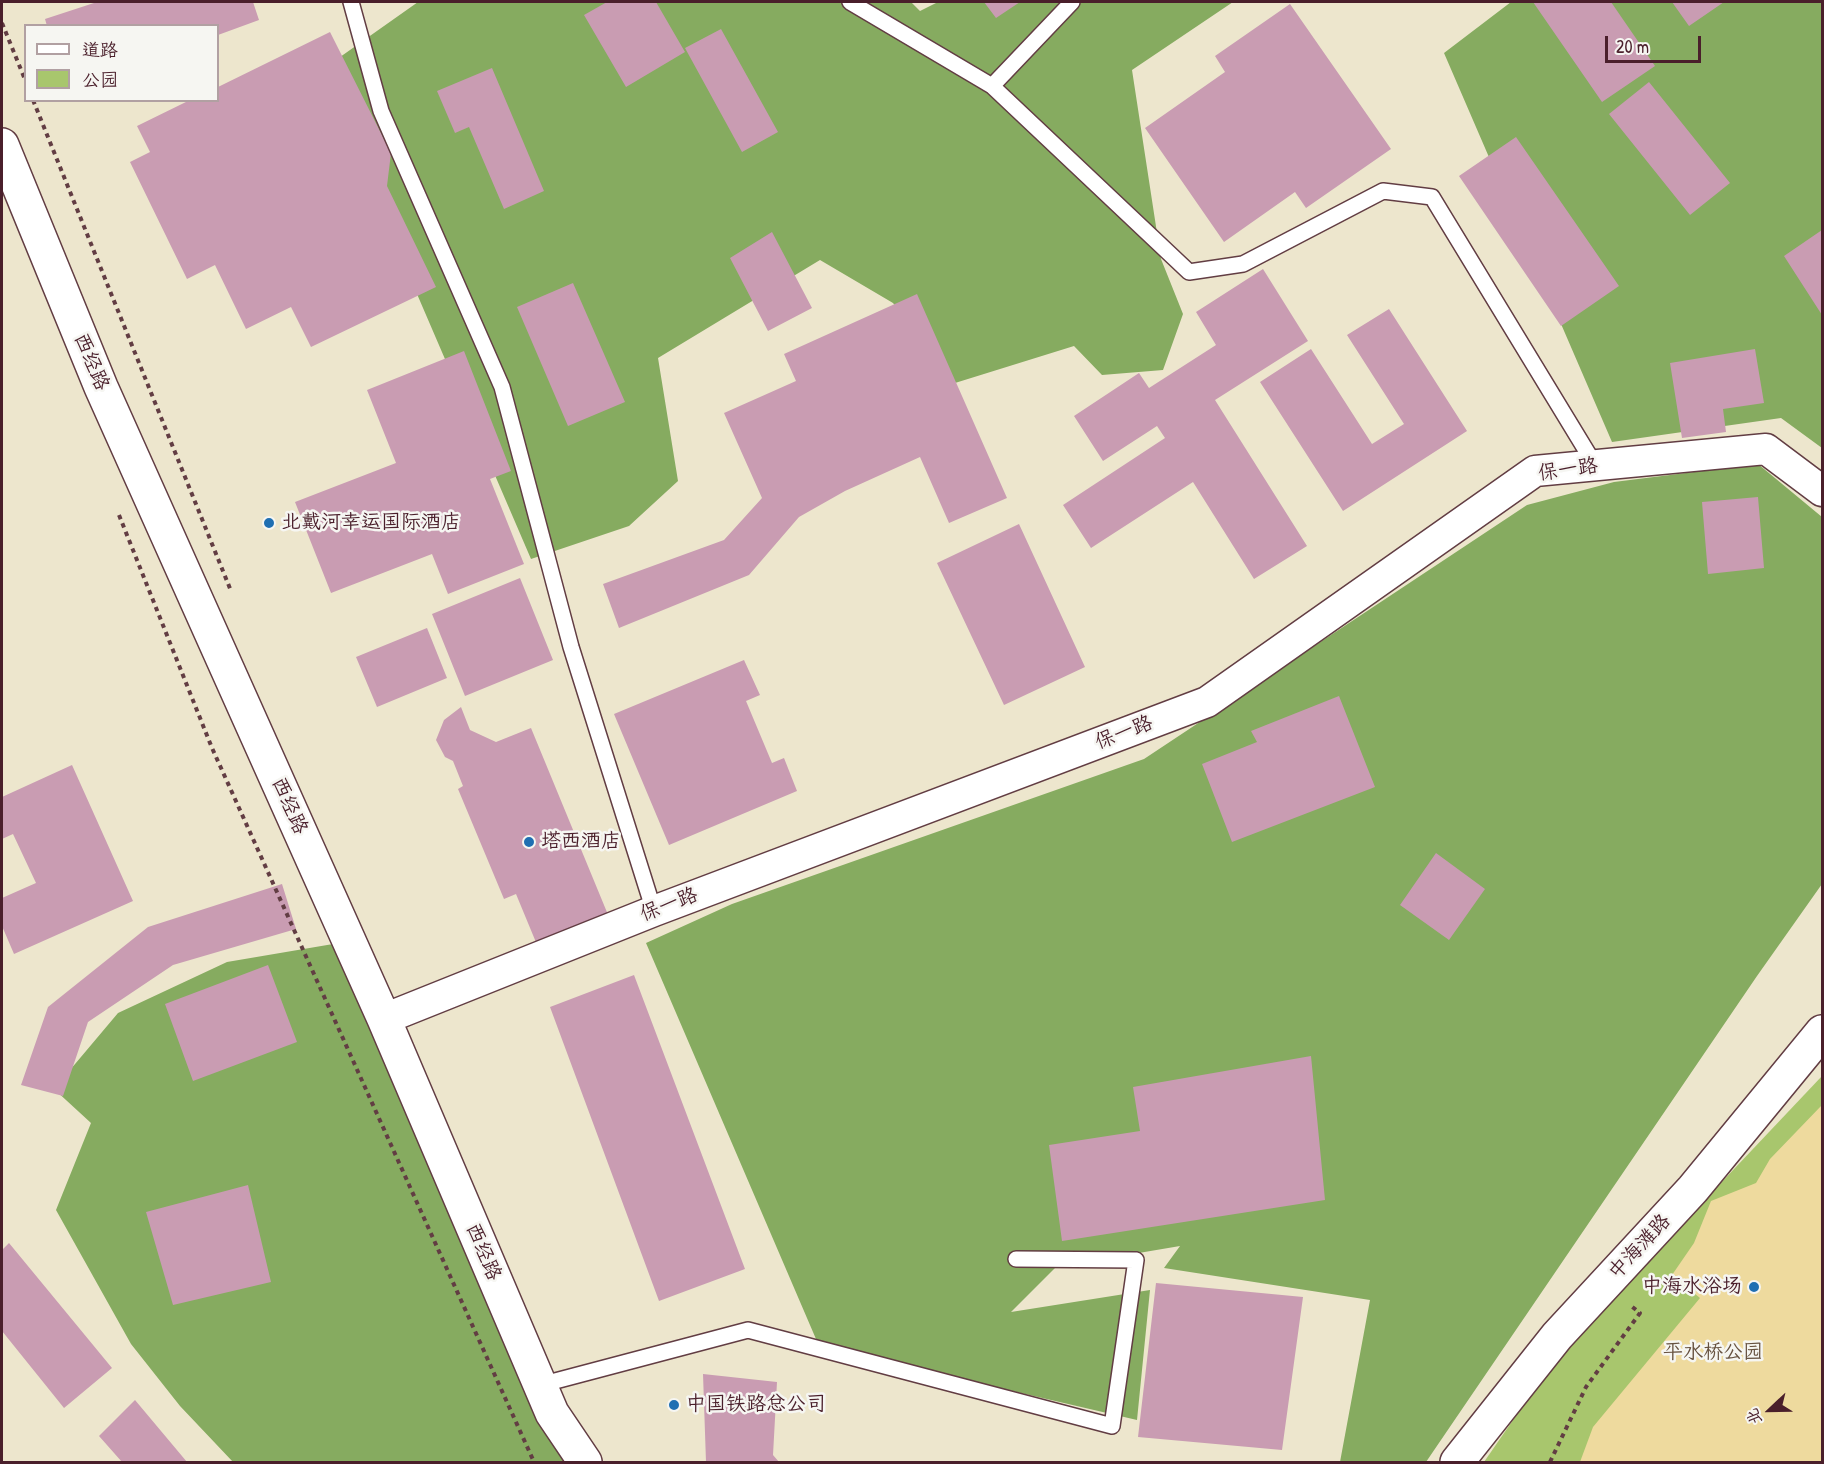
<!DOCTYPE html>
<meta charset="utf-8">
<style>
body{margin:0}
#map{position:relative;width:1824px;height:1464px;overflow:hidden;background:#ede6cd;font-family:"Patrick Hand","LXGW WenKai TC",sans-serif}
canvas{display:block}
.frame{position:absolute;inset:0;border:3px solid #4a1f2b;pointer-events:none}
.legend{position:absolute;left:24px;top:24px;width:195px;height:78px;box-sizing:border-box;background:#f6f6f2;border:2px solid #b1a0a2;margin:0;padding:8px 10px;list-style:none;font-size:18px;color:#4a1f2b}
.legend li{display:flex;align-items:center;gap:12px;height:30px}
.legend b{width:30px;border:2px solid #b1a0a2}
.north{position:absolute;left:1740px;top:1380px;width:60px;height:60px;-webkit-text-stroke:4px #f6f6f2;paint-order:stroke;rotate:248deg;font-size:16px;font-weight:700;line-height:24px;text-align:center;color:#4a1f2b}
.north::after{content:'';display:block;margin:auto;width:21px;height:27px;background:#4a1f2b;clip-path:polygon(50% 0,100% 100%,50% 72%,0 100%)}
.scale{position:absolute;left:1605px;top:36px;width:96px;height:27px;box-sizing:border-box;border:3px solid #4a1f2b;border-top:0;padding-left:8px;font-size:18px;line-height:21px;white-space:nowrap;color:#4a1f2b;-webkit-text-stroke:4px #f6f6f2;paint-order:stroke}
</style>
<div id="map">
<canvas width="1824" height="1464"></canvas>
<div class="frame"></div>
<ul class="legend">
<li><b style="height:8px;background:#fff"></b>道路</li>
<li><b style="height:16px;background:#a8c66d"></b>公园</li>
</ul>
<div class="north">北</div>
<div class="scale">20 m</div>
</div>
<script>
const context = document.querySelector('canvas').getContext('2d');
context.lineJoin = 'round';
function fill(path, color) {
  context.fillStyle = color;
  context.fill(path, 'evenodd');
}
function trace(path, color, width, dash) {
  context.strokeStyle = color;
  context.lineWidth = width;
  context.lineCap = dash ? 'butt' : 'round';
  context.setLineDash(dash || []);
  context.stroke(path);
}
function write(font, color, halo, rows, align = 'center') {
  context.font = font + ' "Patrick Hand","LXGW WenKai TC",sans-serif';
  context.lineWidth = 5;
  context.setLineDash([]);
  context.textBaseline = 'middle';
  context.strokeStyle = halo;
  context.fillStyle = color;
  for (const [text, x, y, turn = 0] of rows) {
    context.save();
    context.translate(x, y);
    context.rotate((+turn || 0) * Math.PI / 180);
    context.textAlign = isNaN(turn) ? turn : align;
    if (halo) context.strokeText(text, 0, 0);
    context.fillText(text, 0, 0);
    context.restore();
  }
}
fill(new Path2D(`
 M 1822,1076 L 1822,1462 L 1484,1462 L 1540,1381 L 1665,1242 Z`), '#a8c66d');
fill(new Path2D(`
 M 418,2 L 911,2 L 920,11 L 938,2 L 1233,2 L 1132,70 L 1161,259 L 1183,314 L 1163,370 L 1102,375 L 1074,346 L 955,383 L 893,303 L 820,260 L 658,358 L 678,481 L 629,526 L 531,559 L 380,208 L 333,62 Z
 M 1511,2 L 1822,2 L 1822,448 L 1781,418 L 1612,442 L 1444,53 Z
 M 1758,464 L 1822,517 L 1822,884 L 1757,976 L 1426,1462 L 1340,1462 L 1370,1300 L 1164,1268 L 1180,1246 L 1056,1267 L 1011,1312 L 1150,1290 L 1137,1420 L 819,1346 L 646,943 L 732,904 L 1144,759 L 1527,505 L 1614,482 Z
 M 339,943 L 564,1462 L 233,1462 L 180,1406 L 131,1344 L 56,1210 L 91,1123 L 54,1089 L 118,1013 L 227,962 Z`), '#86ab60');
fill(new Path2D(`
 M 1822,1105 L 1822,1462 L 1580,1462 L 1593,1427 L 1700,1298 L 1672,1275 L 1694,1243 L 1711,1201 L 1756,1183 L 1770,1159 Z`), '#eeda9e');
fill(new Path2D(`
 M 97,2 L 253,2 L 259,20 L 218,35 L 218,26 L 47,26 L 45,19 Z
 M 607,2 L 656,2 L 685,52 L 626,87 L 584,15 Z
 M 984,2 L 1020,2 L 996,18 Z
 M 1533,2 L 1611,2 L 1655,66 L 1602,102 Z
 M 1672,2 L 1724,2 L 1689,26 Z
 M 1290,4 L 1391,149 L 1306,208 L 1295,192 L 1224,242 L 1145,128 L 1225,72 L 1215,56 Z
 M 721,29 L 778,132 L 742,152 L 685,48 Z
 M 330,32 L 391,153 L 387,186 L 436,287 L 311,347 L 291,307 L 246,329 L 215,265 L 187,279 L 130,162 L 150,152 L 137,126 L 190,100 L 218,100 L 218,87 Z
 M 492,68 L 544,191 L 504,209 L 469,127 L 455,133 L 437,91 Z
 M 1649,82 L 1730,183 L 1690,215 L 1609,114 Z
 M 1516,137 L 1619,286 L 1561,326 L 1459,176 Z
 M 1822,230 L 1822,315 L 1784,256 Z
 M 772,232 L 812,308 L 768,331 L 730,258 Z
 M 1263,269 L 1308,341 L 1215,400 L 1307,546 L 1254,579 L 1193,482 L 1091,548 L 1063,505 L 1165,438 L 1157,426 L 1103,461 L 1074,416 L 1139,373 L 1149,388 L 1216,345 L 1196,312 Z
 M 573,283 L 625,402 L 568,426 L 517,307 Z
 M 917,294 L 1007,498 L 949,523 L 920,457 L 845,491 L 799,517 L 749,575 L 619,628 L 603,584 L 724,540 L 762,498 L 724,413 L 796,381 L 784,354 Z
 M 1389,309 L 1467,431 L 1343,511 L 1260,382 L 1311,349 L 1372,444 L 1404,424 L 1347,335 Z
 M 1755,349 L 1764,403 L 1723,409 L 1726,432 L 1682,438 L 1670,363 Z
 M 464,351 L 511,471 L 490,479 L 524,564 L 448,594 L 432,554 L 331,593 L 295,502 L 396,463 L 367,390 Z
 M 1758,497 L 1764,568 L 1708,574 L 1702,502 Z
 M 1019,524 L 1085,667 L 1004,705 L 937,563 Z
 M 520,578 L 553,660 L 465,696 L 432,614 Z
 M 427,628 L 447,678 L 377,707 L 356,657 Z
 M 744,660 L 760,695 L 746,701 L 772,763 L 784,758 L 797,791 L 669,845 L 614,714 Z
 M 1339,696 L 1375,787 L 1232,842 L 1202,764 L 1257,742 L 1251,731 Z
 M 461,707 L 470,730 L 496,742 L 531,728 L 611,922 L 540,952 L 516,894 L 504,899 L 458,789 L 463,786 L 453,761 L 445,757 L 436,740 L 444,720 Z
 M 72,765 L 133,901 L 14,954 L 2,926 L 2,898 L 36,883 L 13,834 L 2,839 L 2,797 Z
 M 1436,853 L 1485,889 L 1449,940 L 1400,905 Z
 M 282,884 L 296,929 L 173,965 L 88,1022 L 63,1096 L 21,1085 L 48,1007 L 148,927 Z
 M 268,965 L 297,1042 L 193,1081 L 165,1004 Z
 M 634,975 L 745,1269 L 659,1301 L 550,1007 Z
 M 1311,1056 L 1325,1200 L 1062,1241 L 1049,1145 L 1140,1131 L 1133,1087 Z
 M 248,1185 L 271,1282 L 173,1305 L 146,1212 Z
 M 9,1243 L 112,1368 L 64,1408 L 2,1331 L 2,1250 Z
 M 1156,1283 L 1303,1297 L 1282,1450 L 1138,1437 Z
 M 703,1374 L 777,1382 L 773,1455 L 779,1462 L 706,1462 Z
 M 135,1400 L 187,1462 L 122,1462 L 99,1436 Z`), '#c99cb2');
const service = new Path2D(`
 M 351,2 L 381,111 L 502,387 L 571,647 L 654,911
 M 850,2 L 992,86 L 1189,272 L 1243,264 L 1383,191 L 1432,197 L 1595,465
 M 992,86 L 1072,2
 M 540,1385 L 748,1330 L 1112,1426 L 1136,1260 L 1016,1259`);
const minor = new Path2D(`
 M 384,1019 L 654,911 L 1207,702 L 1535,471 L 1766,449 L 1822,491`);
const secondary = new Path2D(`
 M 2,145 L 101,387 L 384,1019 L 552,1413 L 585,1462
 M 1457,1462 L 1557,1336 L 1693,1189 L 1822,1032`);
trace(service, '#623d43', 18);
trace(minor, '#623d43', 33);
trace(secondary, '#623d43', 36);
trace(new Path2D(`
 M 2,23 L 26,82
 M 33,100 L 231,591
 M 119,515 L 212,748 L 534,1462
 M 1550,1462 L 1586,1387 L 1640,1313 L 1630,1305`), '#623d43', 4, [4.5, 4.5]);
trace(service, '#fff', 15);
trace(minor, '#fff', 30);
trace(secondary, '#fff', 33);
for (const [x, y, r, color] of [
 [269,523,6,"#1f6fb2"],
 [529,842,6,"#1f6fb2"],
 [1754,1287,6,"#1f6fb2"],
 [674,1405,6,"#1f6fb2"]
]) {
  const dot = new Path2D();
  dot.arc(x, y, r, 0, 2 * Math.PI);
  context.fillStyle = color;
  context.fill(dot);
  trace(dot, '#f6f6f2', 2);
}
write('20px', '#4a1f2b', '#f6f6f2', [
 ["西经路",91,362,67],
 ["保一路",1568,470,-8],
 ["保一路",1124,733,-21],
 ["西经路",289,806,66],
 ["保一路",669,905,-21],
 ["中海滩路",1640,1247,-47],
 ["西经路",483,1252,67]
]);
write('20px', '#4a1f2b', '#f6f6f2', [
 ["北戴河幸运国际酒店",281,523],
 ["塔西酒店",541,842],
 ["中海水浴场",1742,1287,"right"],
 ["中国铁路总公司",686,1405]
], 'left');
write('20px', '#66513f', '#f6f6f2', [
 ["平水桥公园",1713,1353]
]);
</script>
